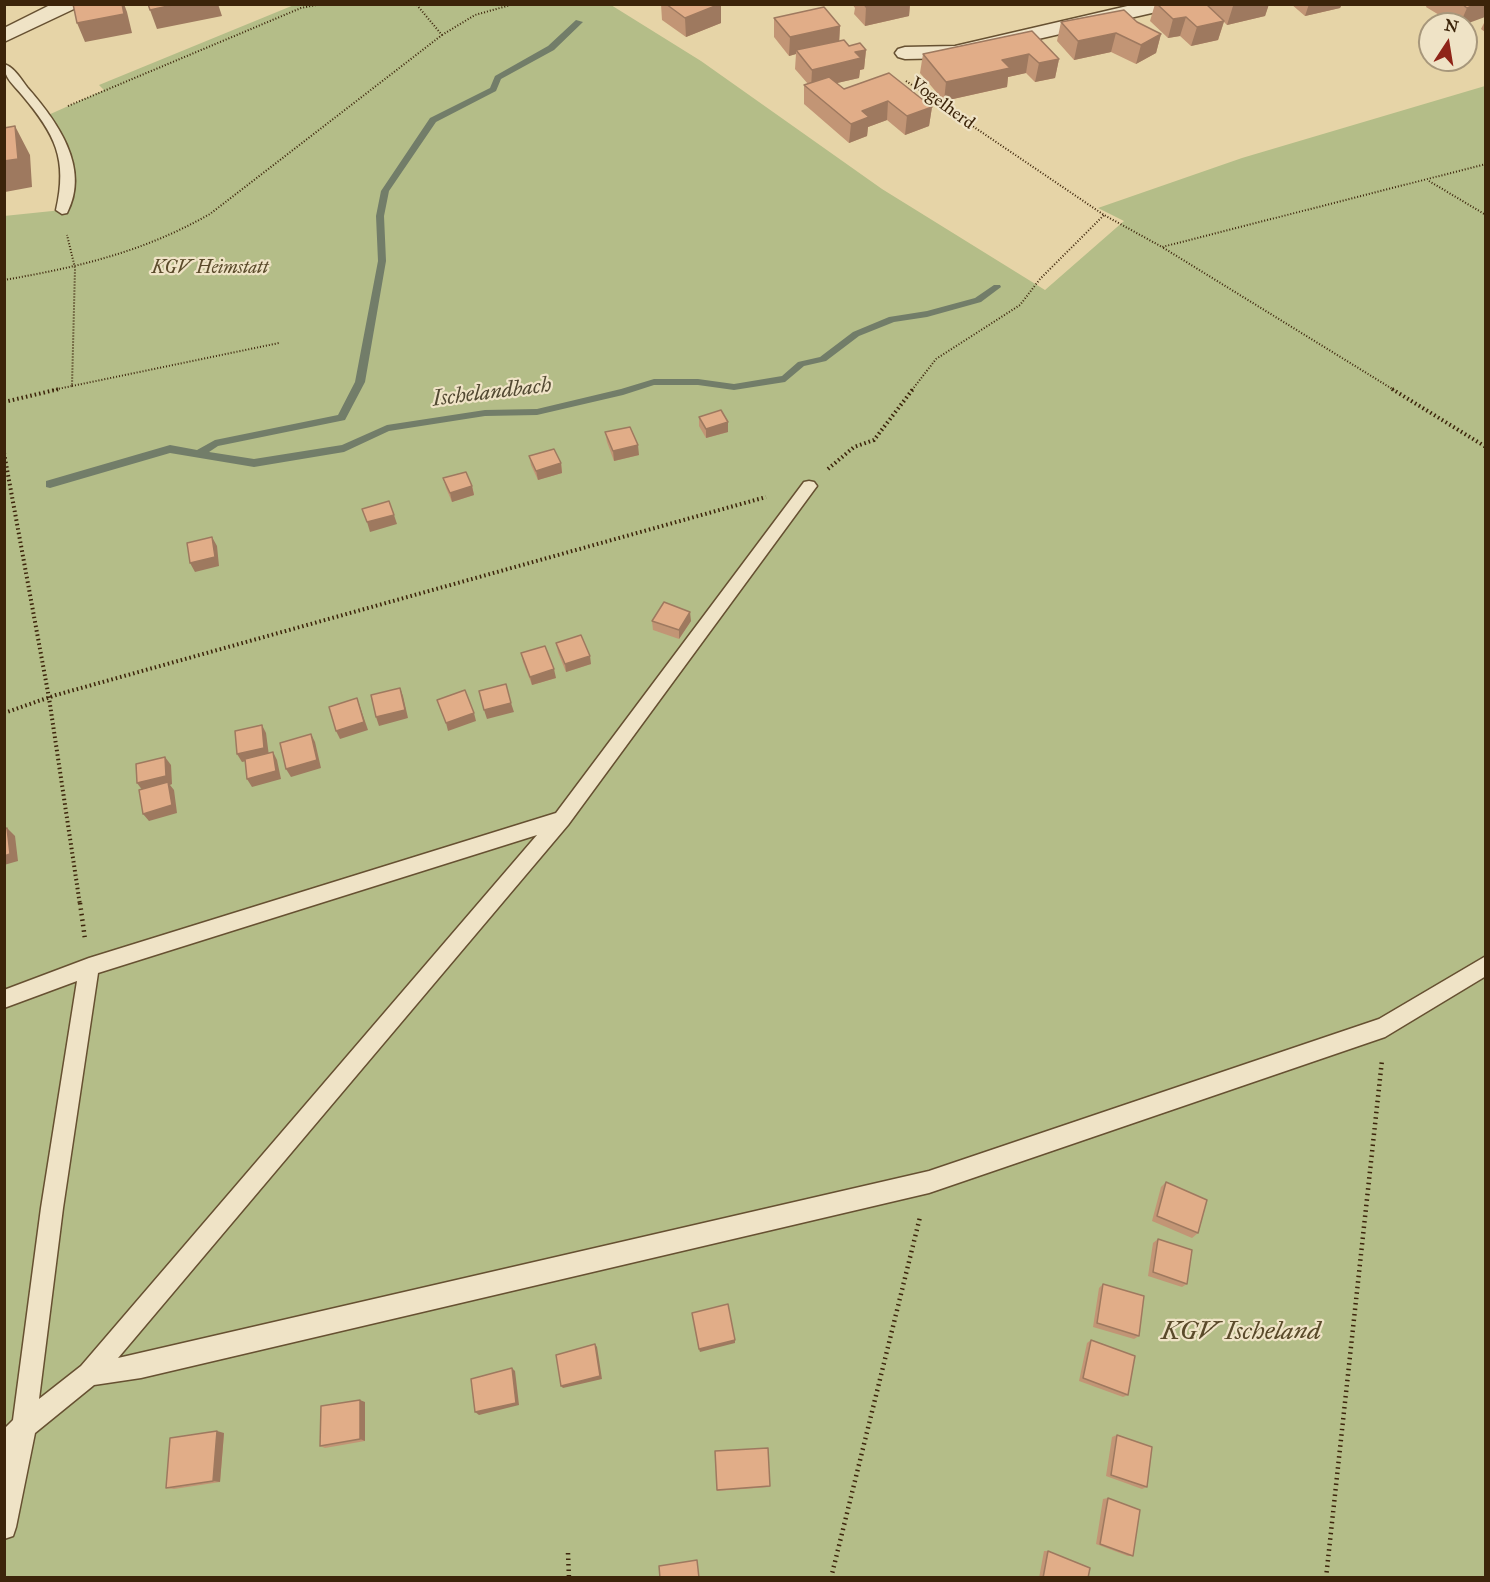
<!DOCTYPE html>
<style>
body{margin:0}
#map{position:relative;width:1490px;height:1582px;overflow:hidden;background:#e6d4a7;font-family:"IM FELL Great Primer",serif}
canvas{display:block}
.frame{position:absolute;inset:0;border:6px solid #3c240a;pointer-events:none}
.north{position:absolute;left:1418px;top:12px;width:60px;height:60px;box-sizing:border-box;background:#efe3c6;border:2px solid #a7977b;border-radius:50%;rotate:12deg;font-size:16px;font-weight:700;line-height:24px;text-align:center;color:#3c240a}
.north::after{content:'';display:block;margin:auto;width:21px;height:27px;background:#8f2418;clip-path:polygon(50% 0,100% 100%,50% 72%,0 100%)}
</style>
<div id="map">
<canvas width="1490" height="1582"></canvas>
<div class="frame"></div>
<div class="north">N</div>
</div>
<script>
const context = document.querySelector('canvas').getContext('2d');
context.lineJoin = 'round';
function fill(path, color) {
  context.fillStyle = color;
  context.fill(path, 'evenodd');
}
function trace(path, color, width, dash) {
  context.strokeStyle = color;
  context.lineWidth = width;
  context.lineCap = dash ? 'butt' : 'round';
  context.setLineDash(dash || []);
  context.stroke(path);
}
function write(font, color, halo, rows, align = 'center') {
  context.font = font + ' "IM FELL Great Primer",serif';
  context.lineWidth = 4.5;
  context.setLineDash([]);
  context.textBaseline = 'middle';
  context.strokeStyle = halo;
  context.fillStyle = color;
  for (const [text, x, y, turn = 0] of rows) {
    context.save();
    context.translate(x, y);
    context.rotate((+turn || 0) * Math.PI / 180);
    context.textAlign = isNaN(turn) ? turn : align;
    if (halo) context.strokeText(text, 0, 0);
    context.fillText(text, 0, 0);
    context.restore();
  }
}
fill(new Path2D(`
 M 294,5 L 611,5 L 701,61 L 882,189 L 1045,290 L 1124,221 L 1098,208 L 1242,158 L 1485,86 L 1485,1577 L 5,1578 L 4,216 L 62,210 L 69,180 L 46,116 L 104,90 L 99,85 Z`), '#b4bd88');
fill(new Path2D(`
 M 576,20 L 583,22 L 554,50 L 501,79 L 496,91 L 436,122 L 389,191 L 384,216 L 386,261 L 365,382 L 345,420 L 218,446 L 209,452 L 254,459 L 342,445 L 387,425 L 485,410 L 537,409 L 621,389 L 654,379 L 698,379 L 734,384 L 782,376 L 798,362 L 820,357 L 853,332 L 889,317 L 927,311 L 975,298 L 994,285 L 1000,285 L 1001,287 L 981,302 L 927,317 L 894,322 L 859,336 L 826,361 L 804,366 L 785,382 L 734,390 L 698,385 L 654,385 L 623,395 L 537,415 L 485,416 L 389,431 L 344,452 L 254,467 L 170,453 L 50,488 L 46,487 L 46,481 L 170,445 L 197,450 L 215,440 L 338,415 L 355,382 L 378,261 L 376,216 L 381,191 L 430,118 L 490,88 L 495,76 L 548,46 Z`), '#727d69');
const service = new Path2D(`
 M 4,64 C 14,67 21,79 27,87 C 56,120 91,167 67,213 L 62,214 L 56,210 C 68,159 55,134 22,95 C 13,84 4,78 4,64 Z
 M 809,481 L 814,482 L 817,486 L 814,490 L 568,825 L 118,1358 L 929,1171 L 1379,1019 L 1486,956 L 1486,976 L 1385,1037 L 929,1193 L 141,1378 L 94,1385 L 35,1433 L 16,1527 L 13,1536 L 4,1539 L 4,1429 L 13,1420 L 41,1208 L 77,981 L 4,1008 L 4,990 L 89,958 L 556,813 L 804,482 ZM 537,835 L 81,1366 L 39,1399 L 63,1208 L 98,973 Z`);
const minor = new Path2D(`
 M 52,4 L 79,4 L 76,8 L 4,42 L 4,28 Z
 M 1136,4 L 1175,4 L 1165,10 L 955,58 L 905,59 L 898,57 L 895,53 L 898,49 L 905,47 L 955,46 Z`);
trace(service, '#665031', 3);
trace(minor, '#665031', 3);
trace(new Path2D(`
 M 442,35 L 475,15 L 514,4
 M 906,81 L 1104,215 L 1162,247
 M 68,106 L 301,8 L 321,4
 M 1429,181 L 1486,215
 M 4,280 C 79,267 143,252 210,214 L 442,35 L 416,4
 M 72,386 L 279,343
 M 53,390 L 72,386 L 75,268 L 67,235
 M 912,390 L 936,359 L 1020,305 L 1040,279 L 1104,215
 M 1394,390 L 1162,247 L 1486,164`), '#3c240a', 2, [1, 2]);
trace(new Path2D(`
 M 1392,389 L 1486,447
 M 4,402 L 59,389
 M 4,453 L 49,698 L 80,905
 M 828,469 L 854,447 L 874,440 L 913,389
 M 4,713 L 56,695 L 766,497`), '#3c240a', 4, [1.5, 3]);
trace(new Path2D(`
 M 80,903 L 85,939
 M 568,1553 L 569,1578
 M 831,1578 L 920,1217
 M 1326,1578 L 1382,1060`), '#3c240a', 4.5, [1.5, 4]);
fill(service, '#efe3c6');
fill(minor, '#efe3c6');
fill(new Path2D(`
 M 661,4 L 721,4 L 721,23 L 686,37 L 662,20 Z
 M 852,4 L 910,4 L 909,16 L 865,26 L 854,14 L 855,8 Z
 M 1155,4 L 1206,4 L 1208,7 L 1209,4 L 1269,4 L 1265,16 L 1227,25 L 1224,22 L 1218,40 L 1191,46 L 1180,36 L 1168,38 L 1150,21 Z
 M 1291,4 L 1342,4 L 1340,8 L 1305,16 Z
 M 1427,4 L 1485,4 L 1466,24 L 1454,24 L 1426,7 Z
 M 774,18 L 840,26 L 839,41 L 849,46 L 866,50 L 864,69 L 860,70 L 859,78 L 837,83 L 844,89 L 932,107 L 929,126 L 905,135 L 887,120 L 868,127 L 867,136 L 849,143 L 804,104 L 804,85 L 808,84 L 795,69 L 796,54 L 789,56 L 774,37 Z
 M 1485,21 L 1485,32 L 1481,29 Z
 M 1061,22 L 1137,22 L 1161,34 L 1156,53 L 1136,64 L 1111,52 L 1074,60 L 1057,41 Z
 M 1032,31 L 1059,59 L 1055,78 L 1035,82 L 1026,73 L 1008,77 L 1007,87 L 944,101 L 920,73 L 923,54 Z
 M 699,417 L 728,422 L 728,432 L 706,438 L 699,426 Z
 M 605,432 L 639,455 L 614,461 L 607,442 Z
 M 529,456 L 561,463 L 562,473 L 538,480 L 531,465 Z
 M 443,478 L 472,486 L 474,495 L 452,502 L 446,488 Z
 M 652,621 L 691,621 L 679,639 L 653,630 Z
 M 556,643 L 591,664 L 566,672 L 558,652 Z
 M 521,653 L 556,678 L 532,685 L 523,662 Z
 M 1166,1182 L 1198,1233 L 1192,1238 L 1152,1221 L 1161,1187 Z
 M 1158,1239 L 1187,1284 L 1182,1287 L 1148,1276 L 1153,1243 Z
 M 1103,1284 L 1139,1336 L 1134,1339 L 1093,1327 L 1099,1288 Z
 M 1091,1340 L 1128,1395 L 1123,1397 L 1079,1381 L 1087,1343 Z
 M 365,1402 L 365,1441 L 325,1448 L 320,1446 Z
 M 224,1433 L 220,1482 L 174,1489 L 166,1488 Z
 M 1117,1435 L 1147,1487 L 1142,1489 L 1106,1476 L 1112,1437 Z
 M 715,1451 L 770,1486 L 770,1487 L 717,1491 Z
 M 1108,1498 L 1133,1556 L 1128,1556 L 1096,1544 L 1103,1499 Z
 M 1044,1551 L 1048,1551 L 1088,1578 L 1039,1578 Z`), '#c29575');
fill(new Path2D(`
 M 122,4 L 124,4 L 127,12 L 132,33 L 85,42 L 77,23 Z
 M 177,4 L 218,4 L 222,16 L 157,29 L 150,10 Z
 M 721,4 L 721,23 L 686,37 L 685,18 Z
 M 876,4 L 910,4 L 909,16 L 865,26 L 866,7 Z
 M 1238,4 L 1269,4 L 1265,16 L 1227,25 L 1233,6 Z
 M 1309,4 L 1342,4 L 1340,8 L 1305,16 Z
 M 1477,4 L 1485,4 L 1485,17 L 1466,24 L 1460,24 L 1467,8 Z
 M 1186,17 L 1180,36 L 1168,38 L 1173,19 Z
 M 1224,21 L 1218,40 L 1191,46 L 1197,27 Z
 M 840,26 L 839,45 L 796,50 L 796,54 L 789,56 L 790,37 Z
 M 1116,33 L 1111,52 L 1074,60 L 1078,41 Z
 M 1161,34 L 1156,53 L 1136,64 L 1141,45 Z
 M 866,50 L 864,69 L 860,70 L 859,78 L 811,89 L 812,70 L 855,52 Z
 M 1029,54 L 1026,73 L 1008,77 L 1007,87 L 944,101 L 946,82 L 1002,60 Z
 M 1059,59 L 1055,78 L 1035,82 L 1039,63 Z
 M 888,101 L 887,120 L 868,127 L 867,136 L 849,143 L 851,124 L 862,111 Z
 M 932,107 L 929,126 L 905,135 L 907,116 Z
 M 15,126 L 30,155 L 32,187 L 5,192 L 4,161 Z
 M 728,422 L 728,432 L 706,438 L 706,429 Z
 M 638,445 L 639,455 L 614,461 L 613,451 Z
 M 561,463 L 562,473 L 538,480 L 536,471 Z
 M 472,486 L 474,495 L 452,502 L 450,493 Z
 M 394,515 L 397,524 L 370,532 L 367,522 Z
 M 212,537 L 217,546 L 219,566 L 195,572 L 190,563 Z
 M 690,612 L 691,621 L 679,639 L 679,630 Z
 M 590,656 L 591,664 L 566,672 L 565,664 Z
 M 554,669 L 556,678 L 532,685 L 530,677 Z
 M 400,688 L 403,696 L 408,718 L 379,726 L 376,717 Z
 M 357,698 L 368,730 L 340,739 L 336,731 Z
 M 511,703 L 514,712 L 487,719 L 484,710 Z
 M 474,713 L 476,721 L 448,731 L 446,723 Z
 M 262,725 L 266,733 L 269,756 L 242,762 L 237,754 Z
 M 311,734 L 315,742 L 321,768 L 291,777 L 286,769 Z
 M 273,752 L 277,760 L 281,779 L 252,787 L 247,779 Z
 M 165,757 L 171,765 L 172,784 L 170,785 L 174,790 L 177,813 L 149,821 L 143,814 L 143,791 L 137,783 Z
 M 7,828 L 15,836 L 18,861 L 4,865 Z
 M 735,1340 L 735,1343 L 700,1352 L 699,1349 Z
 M 595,1344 L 597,1347 L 602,1379 L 563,1388 L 561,1386 Z
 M 512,1368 L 515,1371 L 519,1405 L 479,1415 L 475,1412 Z
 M 360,1400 L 365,1402 L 365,1441 L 360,1439 Z
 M 217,1431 L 224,1433 L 220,1482 L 213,1481 Z`), '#9e795f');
const building = new Path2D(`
 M 73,4 L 122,4 L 124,14 L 77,23 Z
 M 148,4 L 177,4 L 150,10 Z
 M 666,4 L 720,4 L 685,18 Z
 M 864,4 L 876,4 L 866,7 Z
 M 1157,4 L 1206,4 L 1224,21 L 1197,27 L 1186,17 L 1173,19 Z
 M 1462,4 L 1477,4 L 1467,8 Z
 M 824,7 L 840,26 L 790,37 L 774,18 Z
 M 1124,10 L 1137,22 L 1161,34 L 1141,45 L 1116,33 L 1078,41 L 1061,22 Z
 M 1032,31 L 1059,59 L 1039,63 L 1029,54 L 1002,60 L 1010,68 L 946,82 L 923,54 Z
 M 844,40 L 849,46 L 860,43 L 866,50 L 855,52 L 861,58 L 812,70 L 796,50 Z
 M 889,73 L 932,107 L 907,116 L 888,101 L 862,111 L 869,117 L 851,124 L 804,85 L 829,77 L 844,89 Z
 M 15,126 L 18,159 L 4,161 L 4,128 Z
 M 721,410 L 728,422 L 706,429 L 699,417 Z
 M 630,427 L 638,445 L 613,451 L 605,432 Z
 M 554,449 L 561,463 L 536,471 L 529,456 Z
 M 466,472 L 472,486 L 450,493 L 443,478 Z
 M 389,501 L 394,515 L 367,522 L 362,509 Z
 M 212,537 L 215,557 L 190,563 L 187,543 Z
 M 664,602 L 690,612 L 679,630 L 652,621 Z
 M 581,635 L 590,656 L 565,664 L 556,643 Z
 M 545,646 L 554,669 L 530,677 L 521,653 Z
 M 506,684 L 511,703 L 484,710 L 479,691 Z
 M 400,688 L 405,710 L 376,717 L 371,695 Z
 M 465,690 L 474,713 L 446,723 L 437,700 Z
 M 357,698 L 364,722 L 336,731 L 329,707 Z
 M 262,725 L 264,748 L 237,754 L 235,731 Z
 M 311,734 L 317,760 L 286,769 L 280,743 Z
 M 273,752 L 276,771 L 247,779 L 245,759 Z
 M 165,757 L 166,776 L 137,783 L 136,764 Z
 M 168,782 L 172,805 L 143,814 L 139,790 Z
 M 7,828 L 10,854 L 4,856 L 4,829 Z
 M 1166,1182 L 1207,1200 L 1198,1233 L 1157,1216 Z
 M 1158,1239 L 1192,1250 L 1187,1284 L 1153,1272 Z
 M 1103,1284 L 1144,1296 L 1139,1336 L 1097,1323 Z
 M 728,1304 L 735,1340 L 699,1349 L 692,1313 Z
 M 1091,1340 L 1135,1356 L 1128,1395 L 1083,1378 Z
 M 595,1344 L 600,1376 L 561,1386 L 556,1355 Z
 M 512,1368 L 516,1403 L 475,1412 L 471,1379 Z
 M 360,1400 L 360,1439 L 320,1446 L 321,1406 Z
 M 217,1431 L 213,1481 L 166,1488 L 170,1438 Z
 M 1117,1435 L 1152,1447 L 1147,1487 L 1111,1475 Z
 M 768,1448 L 770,1486 L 717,1490 L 715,1451 Z
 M 1108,1498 L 1140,1510 L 1133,1556 L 1100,1544 Z
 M 1048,1551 L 1090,1568 L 1088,1578 L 1043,1578 Z
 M 697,1560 L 699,1578 L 660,1578 L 659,1566 Z`);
fill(building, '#e1ad88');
trace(building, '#9e795f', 1.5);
write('18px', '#3c240a', '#efe3c6', [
 ["Vogelherd",942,104,36]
]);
write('italic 18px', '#5a4a2a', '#efe3c6', [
 ["KGV Heimstatt",210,269]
]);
write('italic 22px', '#524932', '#efe3c6', [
 ["Ischelandbach",492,393,-7]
]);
write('italic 26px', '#5a4a2a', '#efe3c6', [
 ["KGV Ischeland",1241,1333]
]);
</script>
